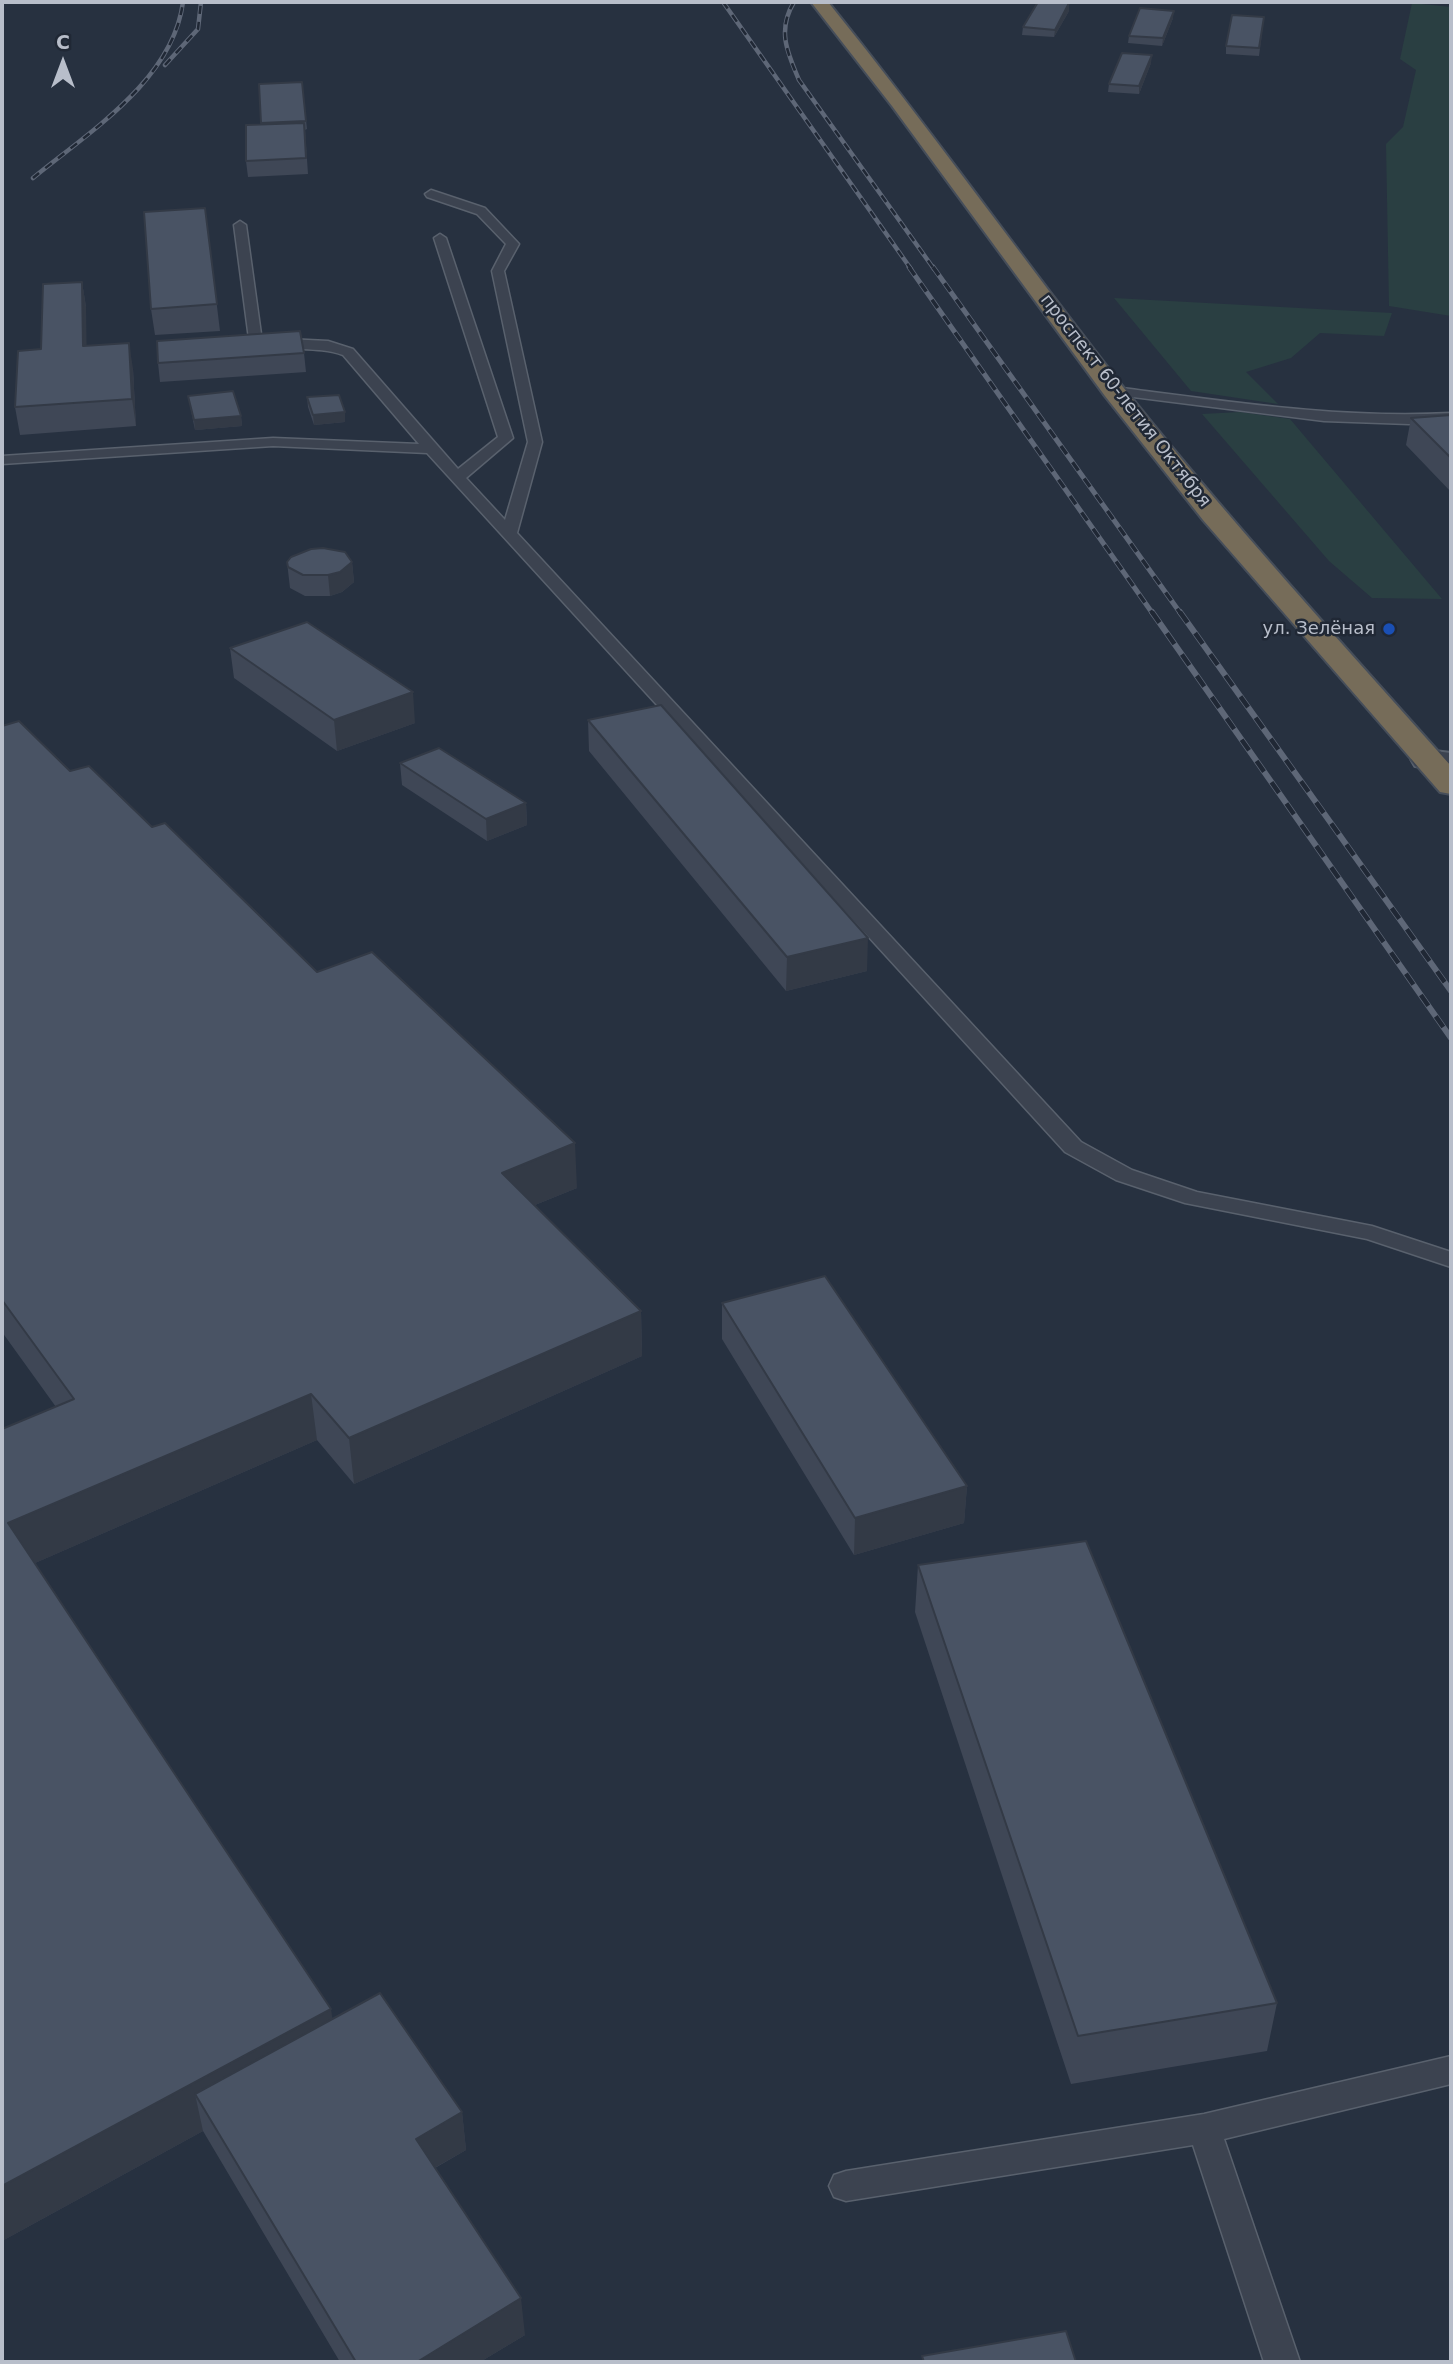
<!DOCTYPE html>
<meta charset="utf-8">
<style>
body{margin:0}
#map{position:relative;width:1453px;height:2364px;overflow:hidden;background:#273140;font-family:"DejaVu Sans",sans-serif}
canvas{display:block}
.frame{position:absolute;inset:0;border:4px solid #b8beca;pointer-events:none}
.north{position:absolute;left:28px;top:28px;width:70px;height:70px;-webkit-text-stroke:5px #202835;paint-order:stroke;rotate:0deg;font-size:19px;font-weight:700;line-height:28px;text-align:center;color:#b8beca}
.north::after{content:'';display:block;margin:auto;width:24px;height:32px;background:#b8beca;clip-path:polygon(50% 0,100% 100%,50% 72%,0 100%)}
</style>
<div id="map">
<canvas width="1453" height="2364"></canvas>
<div class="frame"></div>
<div class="north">С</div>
</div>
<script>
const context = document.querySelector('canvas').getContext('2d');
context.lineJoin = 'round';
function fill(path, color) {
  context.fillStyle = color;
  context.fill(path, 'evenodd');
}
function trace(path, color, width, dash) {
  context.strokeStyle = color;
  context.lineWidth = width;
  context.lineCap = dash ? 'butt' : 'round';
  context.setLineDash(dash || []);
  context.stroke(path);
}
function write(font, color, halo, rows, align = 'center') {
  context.font = font + ' "DejaVu Sans",sans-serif';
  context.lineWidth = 5;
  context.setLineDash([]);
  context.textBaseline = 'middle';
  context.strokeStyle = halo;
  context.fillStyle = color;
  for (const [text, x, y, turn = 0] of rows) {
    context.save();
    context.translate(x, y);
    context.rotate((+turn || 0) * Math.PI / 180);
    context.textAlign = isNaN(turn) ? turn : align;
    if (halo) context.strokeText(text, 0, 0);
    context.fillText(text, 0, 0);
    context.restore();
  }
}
fill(new Path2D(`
 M 1412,3 L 1451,7 L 1451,316 L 1389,306 L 1386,144 L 1403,127 L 1416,70 L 1400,59 Z
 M 1114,298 L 1392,313 L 1384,336 L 1320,333 L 1291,358 L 1246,372 L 1278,404 L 1191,391 Z
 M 1240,412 L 1290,419 L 1442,599 L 1372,598 L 1329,561 L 1202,414 Z`), '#2a3f42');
const lane = new Path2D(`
 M 431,190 L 485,208 L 519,244 L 504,271 L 542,442 L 517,533 L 1081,1142 L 1132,1170 L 1197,1192 L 1372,1226 L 1451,1252 L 1451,1267 L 1367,1239 L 1185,1203 L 1116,1180 L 1065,1152 L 427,453 L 273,446 L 2,464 L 2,456 L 273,438 L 419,444 L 343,355 C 313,344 276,355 249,339 L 234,225 L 240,221 L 246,225 L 261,334 L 267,338 L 328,341 L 353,349 L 458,469 L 498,437 L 434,238 L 440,234 L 446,238 L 513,438 L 466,478 L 505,520 L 528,442 L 492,271 L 506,244 L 477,214 L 427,197 L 425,194 Z
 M 1114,387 C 1226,401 1337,419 1451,413 L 1451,421 L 1409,424 L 1324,421 L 1109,394 L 1107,391 Z
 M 1451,2056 L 1451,2084 L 1224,2139 L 1300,2362 L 1264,2362 L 1193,2145 L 846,2201 L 834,2197 L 829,2186 L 834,2175 L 846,2171 L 1204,2114 Z`);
const street = new Path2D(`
 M 1426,750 L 1451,753 L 1451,771 L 1415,766 L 1411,759 L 1415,752 Z`);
const highway = new Path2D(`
 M 811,2 L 828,2 C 930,128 1023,260 1123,387 C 1227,518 1340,641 1451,766 L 1451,794 L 1440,792 L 1203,520 L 1105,396 L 892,106 Z`);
trace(lane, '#59616d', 3);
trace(street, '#59616d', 4);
trace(highway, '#464e5a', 4);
fill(lane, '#3c4350');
fill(street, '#3c4350');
fill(highway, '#766c59');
const railFar2 = new Path2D(`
 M 723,2 L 911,269
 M 794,2 C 777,30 787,52 799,80 L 934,269
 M 165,65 L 198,29 L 201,2
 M 33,178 C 89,132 173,80 183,2`);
const railFar1 = new Path2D(`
 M 909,267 L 1153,614
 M 933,267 L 1181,614`);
const rail = new Path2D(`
 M 1152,612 L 1451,1038
 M 1180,612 L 1451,991`);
trace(railFar2, '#5e6777', 4.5);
trace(railFar1, '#5e6777', 5);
trace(rail, '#5e6777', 6);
trace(railFar2, '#202835', 2.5, [8]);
trace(railFar1, '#202835', 3.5, [10]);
trace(rail, '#202835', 4.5, [13]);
fill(new Path2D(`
 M 1069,11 L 1054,37 L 1022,35 L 1023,27 Z
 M 1264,17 L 1259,56 L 1226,54 L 1226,46 Z
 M 1173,18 L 1162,46 L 1128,43 L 1129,36 Z
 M 1151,63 L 1139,94 L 1108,92 L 1109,84 Z
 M 302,82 L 307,129 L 305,130 L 308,174 L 248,177 L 246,161 L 261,125 L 259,84 Z
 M 205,208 L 220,331 L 155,335 L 151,309 Z
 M 82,282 L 86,307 L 86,346 L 133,369 L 136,426 L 20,435 L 15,407 L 41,349 Z
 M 304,353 L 306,372 L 160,382 L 158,363 Z
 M 188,396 L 241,416 L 242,426 L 195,430 Z
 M 307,397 L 345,422 L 314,425 L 308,407 Z
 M 1451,415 L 1451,492 L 1406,445 L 1411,418 Z
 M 287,562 L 352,562 L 354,582 L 342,592 L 330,596 L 305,596 L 290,588 Z
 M 230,648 L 415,723 L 337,751 L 234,678 Z
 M 588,720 L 867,971 L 786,991 L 589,751 Z
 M 2,726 L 152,827 L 317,972 L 577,1188 L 535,1205 L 641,1311 L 642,1356 L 354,1484 L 317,1440 L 35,1563 L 333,2019 L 462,2112 L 466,2150 L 435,2168 L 525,2335 L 480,2362 L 340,2362 L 203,2131 L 2,2241 L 2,1429 L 56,1407 L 2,1332 Z
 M 400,763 L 526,803 L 527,825 L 487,841 L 402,785 Z
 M 722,1303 L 967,1486 L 964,1523 L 854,1555 L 722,1339 Z
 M 918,1565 L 1277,2003 L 1267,2051 L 1071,2084 L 915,1612 Z`), '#3f4756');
fill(new Path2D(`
 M 1069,3 L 1069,11 L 1054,37 L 1055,30 Z
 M 1174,11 L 1173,18 L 1162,46 L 1163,38 Z
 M 1152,55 L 1151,63 L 1139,94 L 1139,86 Z
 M 82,282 L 86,307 L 87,373 L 83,346 Z
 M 129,343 L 133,369 L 136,426 L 132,399 Z
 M 345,412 L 345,422 L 314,425 L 313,415 Z
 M 241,416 L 242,426 L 195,430 L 194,420 Z
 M 352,562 L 354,582 L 342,592 L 330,596 L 328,575 Z
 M 413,692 L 415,723 L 337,751 L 334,720 Z
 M 526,803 L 527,825 L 487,841 L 486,819 Z
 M 868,938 L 867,971 L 786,991 L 787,957 Z
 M 575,1143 L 577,1188 L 505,1217 L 502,1173 Z
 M 641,1311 L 642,1356 L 354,1484 L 349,1438 Z
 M 311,1394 L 317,1440 L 19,1570 L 8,1523 Z
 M 967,1486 L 964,1523 L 854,1555 L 855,1518 Z
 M 331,2009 L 338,2057 L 195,2094 L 203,2131 L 2,2241 L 2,2186 Z
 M 462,2112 L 466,2150 L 420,2176 L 416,2139 Z
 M 521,2298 L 525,2335 L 480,2362 L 417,2362 Z`), '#333a46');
const building = new Path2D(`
 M 1038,2 L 1069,3 L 1055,30 L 1023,27 Z
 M 1140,8 L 1174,11 L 1163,38 L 1129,36 Z
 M 1232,15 L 1264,17 L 1259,48 L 1226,46 Z
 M 1122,53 L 1152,55 L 1139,86 L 1109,84 Z
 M 302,82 L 306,121 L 261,123 L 259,84 Z
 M 304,123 L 306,158 L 246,161 L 246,125 Z
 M 205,208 L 217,304 L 151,309 L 144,212 Z
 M 82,282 L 83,346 L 129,343 L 132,399 L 15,407 L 18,351 L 41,349 L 43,284 Z
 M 300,331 L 304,353 L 158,363 L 157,341 Z
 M 233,391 L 241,416 L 194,420 L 188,396 Z
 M 339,395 L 345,412 L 313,415 L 307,397 Z
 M 1451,415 L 1451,458 L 1411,418 Z
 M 323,548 L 345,552 L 352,562 L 340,572 L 328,575 L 303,575 L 288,567 L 287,562 L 291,557 L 311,549 Z
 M 307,622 L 413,692 L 334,720 L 230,648 Z
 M 661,705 L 868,938 L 787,957 L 588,720 Z
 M 19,721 L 70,771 L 89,766 L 152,827 L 165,823 L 317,972 L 372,952 L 575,1143 L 502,1173 L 641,1311 L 349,1438 L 311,1394 L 8,1523 L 331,2009 L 2,2186 L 2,1429 L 74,1399 L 2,1300 L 2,726 Z
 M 439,748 L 526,803 L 486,819 L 400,763 Z
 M 825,1276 L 967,1486 L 855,1518 L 722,1303 Z
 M 1086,1541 L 1277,2003 L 1078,2036 L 918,1565 Z
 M 380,1993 L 462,2112 L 416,2139 L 521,2298 L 417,2362 L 356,2362 L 195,2094 Z
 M 1066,2331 L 1076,2362 L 924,2362 L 922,2356 Z`);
fill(building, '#495364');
trace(building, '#333a46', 2);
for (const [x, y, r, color] of [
 [1389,629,7,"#1a4fb4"]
]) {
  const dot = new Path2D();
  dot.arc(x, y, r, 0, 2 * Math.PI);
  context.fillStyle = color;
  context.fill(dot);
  trace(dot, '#202835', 2.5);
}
write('18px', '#b8beca', '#202835', [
 ["проспект 60-летия Октября",1125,401,52]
]);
write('18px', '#b8beca', '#202835', [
 ["ул. Зелёная",1375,629]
], 'right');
</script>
